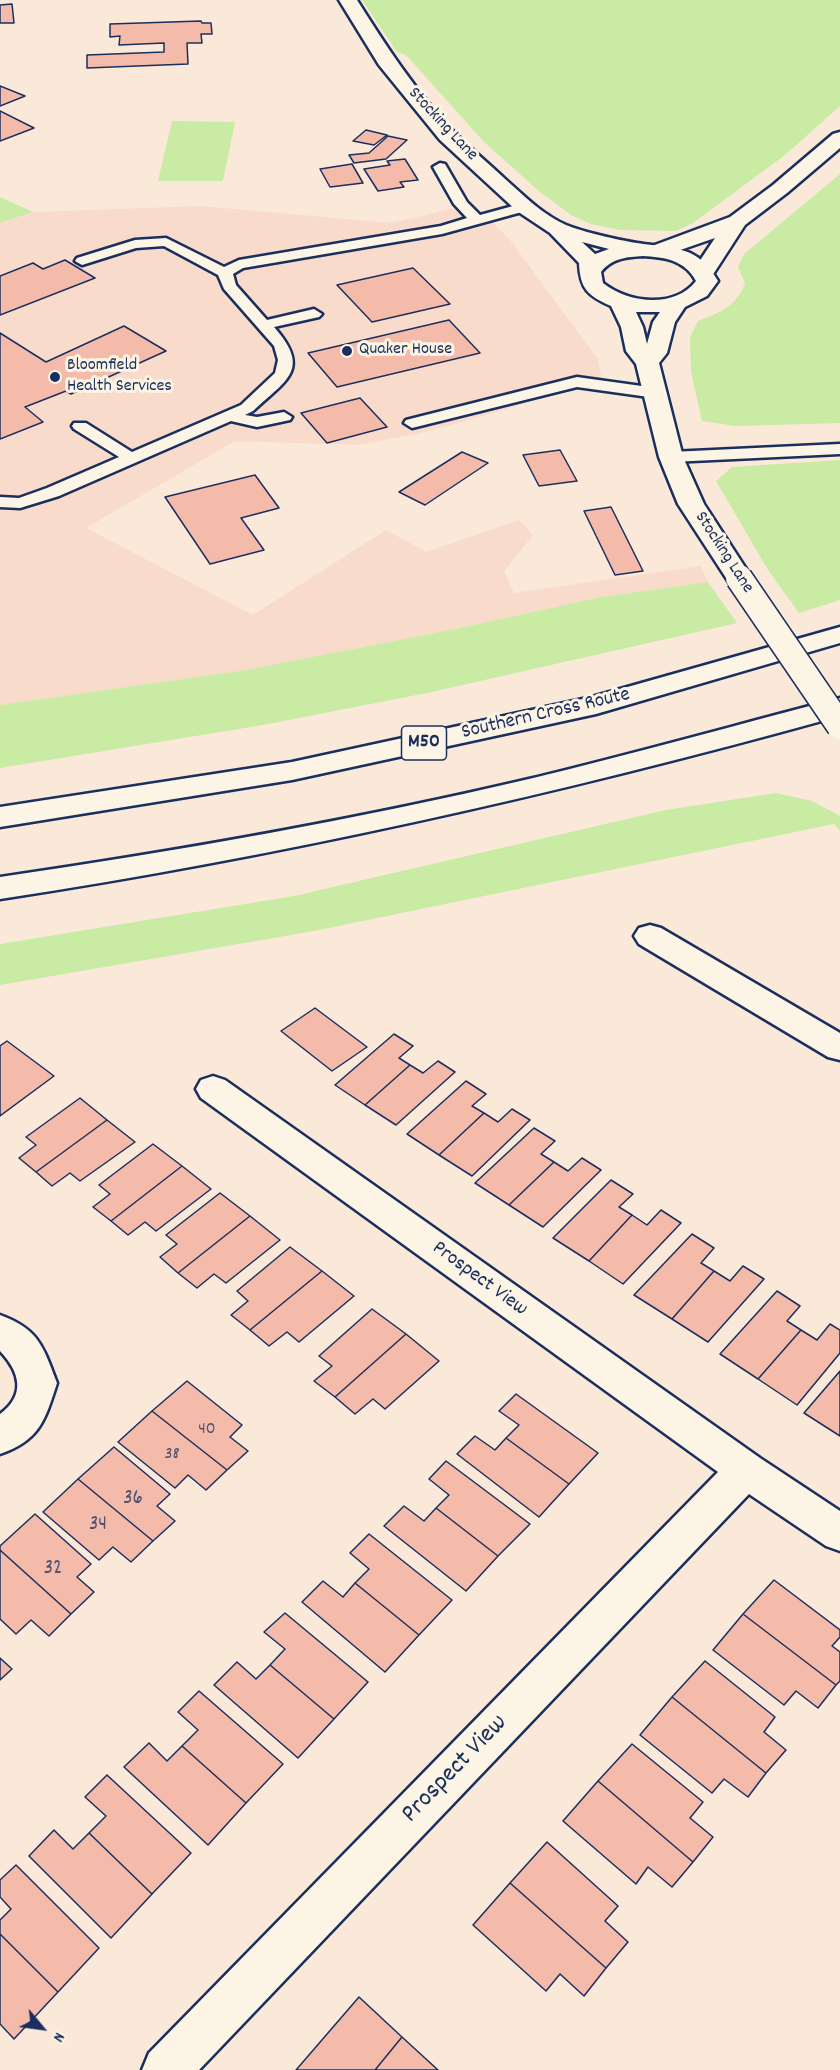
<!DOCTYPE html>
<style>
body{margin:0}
#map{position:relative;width:840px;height:2070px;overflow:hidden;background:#fae9d9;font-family:Dekko,sans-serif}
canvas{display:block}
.north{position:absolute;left:12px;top:1998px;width:60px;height:60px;-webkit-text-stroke:4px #fcf5e5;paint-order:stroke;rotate:119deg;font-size:16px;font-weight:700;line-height:24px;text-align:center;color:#1b2f5e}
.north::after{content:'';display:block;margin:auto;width:21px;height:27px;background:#1b2f5e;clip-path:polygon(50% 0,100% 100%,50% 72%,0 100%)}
</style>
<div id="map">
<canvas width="840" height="2070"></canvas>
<div class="north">N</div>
</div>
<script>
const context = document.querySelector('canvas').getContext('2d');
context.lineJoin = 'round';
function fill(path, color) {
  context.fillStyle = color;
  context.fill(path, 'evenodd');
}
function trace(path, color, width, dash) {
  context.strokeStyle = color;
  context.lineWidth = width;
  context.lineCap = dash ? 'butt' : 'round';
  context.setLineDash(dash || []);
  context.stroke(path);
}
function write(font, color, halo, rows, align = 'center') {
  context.font = font + ' Dekko,sans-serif';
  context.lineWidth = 6;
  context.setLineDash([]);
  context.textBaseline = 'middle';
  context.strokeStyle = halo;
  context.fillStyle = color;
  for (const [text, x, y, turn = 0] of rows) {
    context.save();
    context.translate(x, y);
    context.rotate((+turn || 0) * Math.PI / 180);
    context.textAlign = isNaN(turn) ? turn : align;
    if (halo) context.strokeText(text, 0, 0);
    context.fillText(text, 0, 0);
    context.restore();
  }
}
fill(new Path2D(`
 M 474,204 L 510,240 L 598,359 L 602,380 L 466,421 L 417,434 L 357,445 L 235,441 L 86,528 L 253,615 L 386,530 L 426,552 L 519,520 L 533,535 L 504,571 L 514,593 L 701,566 L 708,582 L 601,597 L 455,629 L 246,670 L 0,705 L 0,223 L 33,212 L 201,206 L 391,223 Z`), '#f8dbcb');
fill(new Path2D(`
 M 362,0 L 840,0 L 840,106 L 785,155 L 693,223 L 676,231 L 620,230 L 591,224 L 571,215 L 540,192 L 484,142 L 406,55 L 397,52 Z
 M 172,121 L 235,122 L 223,181 L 158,181 Z
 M 840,174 L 840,423 L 736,426 L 702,421 L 691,372 L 690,337 L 698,321 C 721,312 736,307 745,283 L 738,267 L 744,254 Z
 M 0,197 L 33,212 L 0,223 Z
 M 840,460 L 840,600 L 799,613 L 768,570 L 716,481 L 732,467 Z
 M 708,582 L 737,623 L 427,693 L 263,725 L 0,768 L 0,705 L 246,670 L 455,629 L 601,597 Z
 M 776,793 L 812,801 L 840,816 L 840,831 L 834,824 L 314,931 L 0,985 L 0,944 L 294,896 L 666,810 Z`), '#c9eba4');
const building = new Path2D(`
 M 12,4 L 14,23 L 0,23 L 0,5 Z
 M 201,21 L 202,23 L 211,23 L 212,34 L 201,34 L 202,43 L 187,43 L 188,64 L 87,68 L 87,55 L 164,52 L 164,43 L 119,45 L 120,36 L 110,37 L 110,24 Z
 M 0,86 L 25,96 L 0,106 Z
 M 0,111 L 34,128 L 0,141 Z
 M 366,130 L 387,135 L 374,145 L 353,141 Z
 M 388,136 L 407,140 L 386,159 L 354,163 L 349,155 L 369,153 Z
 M 405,159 L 418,180 L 400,182 L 404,187 L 378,191 L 364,169 L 390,165 L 387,161 Z
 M 352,164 L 363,183 L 330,187 L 320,169 Z
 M 65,260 L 95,278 L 0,315 L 0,276 L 33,263 L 43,269 Z
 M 413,268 L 450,304 L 372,322 L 337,285 Z
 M 449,320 L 480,353 L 337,387 L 308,353 Z
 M 124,326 L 166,351 L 71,394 L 66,391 L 25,407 L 43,422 L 0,439 L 0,333 L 46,362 Z
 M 360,398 L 387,427 L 327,443 L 301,413 Z
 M 560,450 L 577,481 L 539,486 L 523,455 Z
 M 462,452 L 488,463 L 425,505 L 399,492 Z
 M 255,475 L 279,508 L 241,518 L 264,550 L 210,564 L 165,497 Z
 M 611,507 L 643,571 L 615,575 L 584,511 Z
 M 315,1008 L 367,1047 L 332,1071 L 281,1031 Z
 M 394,1034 L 413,1046 L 399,1058 L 410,1065 L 365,1105 L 335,1085 Z
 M 7,1041 L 54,1076 L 0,1116 L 0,1046 Z
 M 438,1061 L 455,1072 L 396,1125 L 365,1105 L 410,1065 L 423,1073 Z
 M 466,1081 L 486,1094 L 472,1106 L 484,1113 L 439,1155 L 407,1134 Z
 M 80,1098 L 107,1120 L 36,1172 L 19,1158 L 36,1145 L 26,1137 Z
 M 512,1109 L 530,1120 L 472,1176 L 439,1155 L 484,1113 L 498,1122 Z
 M 107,1120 L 135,1142 L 80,1181 L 70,1173 L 52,1186 L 36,1172 Z
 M 534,1128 L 555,1141 L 541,1154 L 554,1162 L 509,1205 L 475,1183 Z
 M 153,1144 L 182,1166 L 111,1221 L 93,1207 L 110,1194 L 99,1185 Z
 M 582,1158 L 601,1170 L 543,1227 L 509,1205 L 554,1162 L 568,1171 Z
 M 182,1166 L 211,1189 L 156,1231 L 145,1222 L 128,1235 L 111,1221 Z
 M 611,1180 L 633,1194 L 619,1207 L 632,1215 L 589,1261 L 553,1238 Z
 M 220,1193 L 250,1216 L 178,1273 L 160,1257 L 177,1244 L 166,1235 Z
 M 661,1210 L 681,1223 L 623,1284 L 589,1261 L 632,1215 L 647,1225 Z
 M 250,1216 L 280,1240 L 226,1283 L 214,1274 L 197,1288 L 178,1273 Z
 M 692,1234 L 714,1248 L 701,1263 L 714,1271 L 672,1319 L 634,1295 Z
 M 290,1247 L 322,1271 L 250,1330 L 231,1315 L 248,1301 L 237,1291 Z
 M 743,1266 L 764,1279 L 708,1342 L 672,1319 L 714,1271 L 730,1281 Z
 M 322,1271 L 354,1296 L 299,1342 L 287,1332 L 269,1346 L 250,1330 Z
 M 777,1291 L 800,1306 L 787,1321 L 801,1330 L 758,1379 L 720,1354 Z
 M 372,1309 L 406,1334 L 335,1397 L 314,1381 L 332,1366 L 319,1356 Z
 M 830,1324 L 840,1330 L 840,1353 L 797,1405 L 758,1379 L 801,1330 L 817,1340 Z
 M 406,1334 L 439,1361 L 385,1409 L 373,1399 L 355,1414 L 335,1397 Z
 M 840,1371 L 840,1436 L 804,1413 Z
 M 187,1381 L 242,1425 L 230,1437 L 248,1451 L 227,1470 L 152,1411 Z
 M 516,1394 L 598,1453 L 569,1484 L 506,1438 L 519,1425 L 499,1411 Z
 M 152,1411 L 227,1470 L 206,1490 L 188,1475 L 175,1488 L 118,1442 Z
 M 475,1436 L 495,1450 L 506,1438 L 569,1484 L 539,1517 L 457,1454 Z
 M 114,1447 L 170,1494 L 157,1506 L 175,1521 L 153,1541 L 78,1479 Z
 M 446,1461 L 530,1524 L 498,1556 L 436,1508 L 449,1495 L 429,1479 Z
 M 78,1479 L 153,1541 L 131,1562 L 113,1547 L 99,1560 L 43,1512 Z
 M 404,1506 L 424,1521 L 436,1508 L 498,1556 L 466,1591 L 384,1526 Z
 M 35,1514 L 91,1564 L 77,1577 L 94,1592 L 71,1614 L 0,1550 L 0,1546 Z
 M 369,1534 L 452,1600 L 419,1635 L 355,1583 L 369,1569 L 350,1553 Z
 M 0,1550 L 71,1614 L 49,1636 L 31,1620 L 16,1634 L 0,1619 Z
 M 774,1580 L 840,1630 L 840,1637 L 832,1646 L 840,1652 L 840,1681 L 836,1685 L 743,1614 Z
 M 323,1581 L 343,1597 L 355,1583 L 419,1635 L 385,1672 L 302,1602 Z
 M 285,1613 L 368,1682 L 334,1719 L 270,1665 L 285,1649 L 264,1632 Z
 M 743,1614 L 836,1685 L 818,1708 L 796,1691 L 784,1705 L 713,1650 Z
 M 0,1658 L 12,1669 L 0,1680 Z
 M 705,1661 L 775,1717 L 764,1732 L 786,1750 L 766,1773 L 672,1697 Z
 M 237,1662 L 256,1679 L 270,1665 L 334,1719 L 298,1758 L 214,1685 Z
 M 199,1691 L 283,1764 L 246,1803 L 182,1746 L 198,1730 L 178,1712 Z
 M 672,1697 L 766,1773 L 748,1797 L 724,1779 L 712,1793 L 640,1735 Z
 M 149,1743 L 167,1761 L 182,1746 L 246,1803 L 208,1845 L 124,1767 Z
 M 632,1744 L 703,1802 L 690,1818 L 713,1837 L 693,1862 L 598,1781 Z
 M 107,1775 L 191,1853 L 152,1894 L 89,1833 L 106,1816 L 85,1797 Z
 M 598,1781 L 693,1862 L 672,1887 L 648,1867 L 636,1884 L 563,1821 Z
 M 54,1830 L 73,1849 L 89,1833 L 152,1894 L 111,1938 L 29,1856 Z
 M 547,1842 L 618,1906 L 605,1921 L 628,1942 L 606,1968 L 510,1883 Z
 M 16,1865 L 99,1948 L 58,1992 L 0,1934 L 0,1920 L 11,1909 L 0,1897 L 0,1880 Z
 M 510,1883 L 606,1968 L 584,1996 L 560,1974 L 546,1991 L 473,1925 Z
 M 0,1934 L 58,1992 L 14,2039 L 0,2024 Z
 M 359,1997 L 402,2037 L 375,2070 L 296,2070 Z
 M 402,2037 L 438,2070 L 375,2070 Z`);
fill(building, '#f4bbaa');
trace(building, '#1b2f5e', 1.5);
const service = new Path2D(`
 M 440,163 L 445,164 L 467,202 L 480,215 L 524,203 L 531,207 L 529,210 L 442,234 L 243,268 L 233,274 L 236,285 L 267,320 L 314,309 L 322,314 L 319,317 L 274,327 C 312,370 286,380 253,411 L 245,415 L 257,417 L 284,412 L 292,417 L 290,420 L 257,427 L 231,421 L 59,496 L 20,508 L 0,507 L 0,497 L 19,498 L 47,488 L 119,457 L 74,429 L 72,426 L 74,423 L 86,423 L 132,452 L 241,405 L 275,373 L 278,360 L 274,346 L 224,289 L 218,275 L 164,246 L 136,248 L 82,265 L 75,261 L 77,258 L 135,240 L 166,238 L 224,267 L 239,260 L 441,226 L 467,218 L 454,204 L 433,167 Z
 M 577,377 L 656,388 L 664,393 L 656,398 L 577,387 L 412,428 L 404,423 L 406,420 Z
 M 840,444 L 840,454 L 671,462 L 663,457 L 671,452 Z`);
const minor = new Path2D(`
 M 650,925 L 661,928 L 840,1033 L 840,1060 L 828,1057 L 639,944 L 634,936 L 639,928 Z
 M 213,1076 L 225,1080 L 760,1458 L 840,1511 L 840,1551 L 826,1546 L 749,1494 L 199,2070 L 142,2070 L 149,2053 L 718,1472 L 201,1098 L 196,1089 L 201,1080 Z
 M 0,1315 C 39,1329 43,1347 57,1383 C 45,1420 40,1440 0,1454 L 0,1414 C 26,1395 20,1372 0,1351 Z`);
const tertiary = new Path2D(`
 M 840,132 L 840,148 L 787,193 L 745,225 L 712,276 L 704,277 L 696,276 L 693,271 L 715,238 L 660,257 L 652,256 L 649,251 L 652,246 L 730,217 L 773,185 L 833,134 Z`);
const secondary = new Path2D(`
 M 339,0 L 357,0 C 386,46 416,92 454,132 C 470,148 488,163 504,178 C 523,195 543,215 566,225 C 583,232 618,240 637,243 C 673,249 697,244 718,281 L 707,296 L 685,307 L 675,322 L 667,353 L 659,363 L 683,457 L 704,504 L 752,578 L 748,584 L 739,586 L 730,584 L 678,504 L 659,457 L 636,364 L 626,351 L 621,327 L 611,306 C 588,296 580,289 579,263 L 550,233 L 517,211 L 440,140 L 379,65 ZM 582,242 L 609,249 L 595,254 ZM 643,256 C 664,257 685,260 696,281 C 674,309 628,303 603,283 L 601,272 C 612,258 627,257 643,256 ZM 636,312 L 660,312 L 653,322 L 647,344 L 643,327 Z`);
const motorway = new Path2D(`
 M 840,627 L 840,643 L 596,714 L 292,780 L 0,827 L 0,807 L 292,762 L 592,697 Z
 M 840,698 L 840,716 C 563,793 284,856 0,899 L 0,877 C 178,851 354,820 529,779 C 633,754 736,725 840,698 Z`);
trace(service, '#1b2f5e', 5);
trace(minor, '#1b2f5e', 5);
trace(tertiary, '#1b2f5e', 5);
trace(secondary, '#1b2f5e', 5);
trace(motorway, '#1b2f5e', 5);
fill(service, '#fcf5e5');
fill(minor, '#fcf5e5');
fill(tertiary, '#fcf5e5');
fill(secondary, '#fcf5e5');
fill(motorway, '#fcf5e5');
const secondaryBridge = new Path2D(`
 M 739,578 L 840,726`);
trace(secondaryBridge, '#1b2f5e', 29, []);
trace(secondaryBridge, '#fcf5e5', 26);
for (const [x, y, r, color] of [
 [347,351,6,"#1b2f5e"],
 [55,377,6,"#1b2f5e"]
]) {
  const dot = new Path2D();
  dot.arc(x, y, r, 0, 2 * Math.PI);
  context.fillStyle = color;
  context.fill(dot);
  trace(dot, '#fcf5e5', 2);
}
write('18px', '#1b2f5e', '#fcf5e5', [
 ["Stocking Lane",442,125,47],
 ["Stocking Lane",723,553,57]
]);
write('18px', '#1b2f5e', '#fcf5e5', [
 ["Quaker House",359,351],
 ["Bloomfield",67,367],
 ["Health Services",67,388]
], 'left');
write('18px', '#515271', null, [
 ["40",207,1431],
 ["38",172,1456]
]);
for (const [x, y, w] of [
 [424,743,45]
]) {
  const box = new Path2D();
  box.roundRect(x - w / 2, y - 17, w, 34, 4.5);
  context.fillStyle = '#fcf5e5';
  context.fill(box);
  trace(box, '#1b2f5e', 1.5);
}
write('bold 20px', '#1b2f5e', null, [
 ["M50",424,743]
]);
write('21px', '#1b2f5e', '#fcf5e5', [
 ["Southern Cross Route",546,715,-13],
 ["Prospect View",479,1280,36]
]);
write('21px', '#515271', null, [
 ["36",133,1500],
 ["34",98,1526],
 ["32",53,1570]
]);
write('26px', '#1b2f5e', '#fcf5e5', [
 ["Prospect View",456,1770,-46]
]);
</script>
